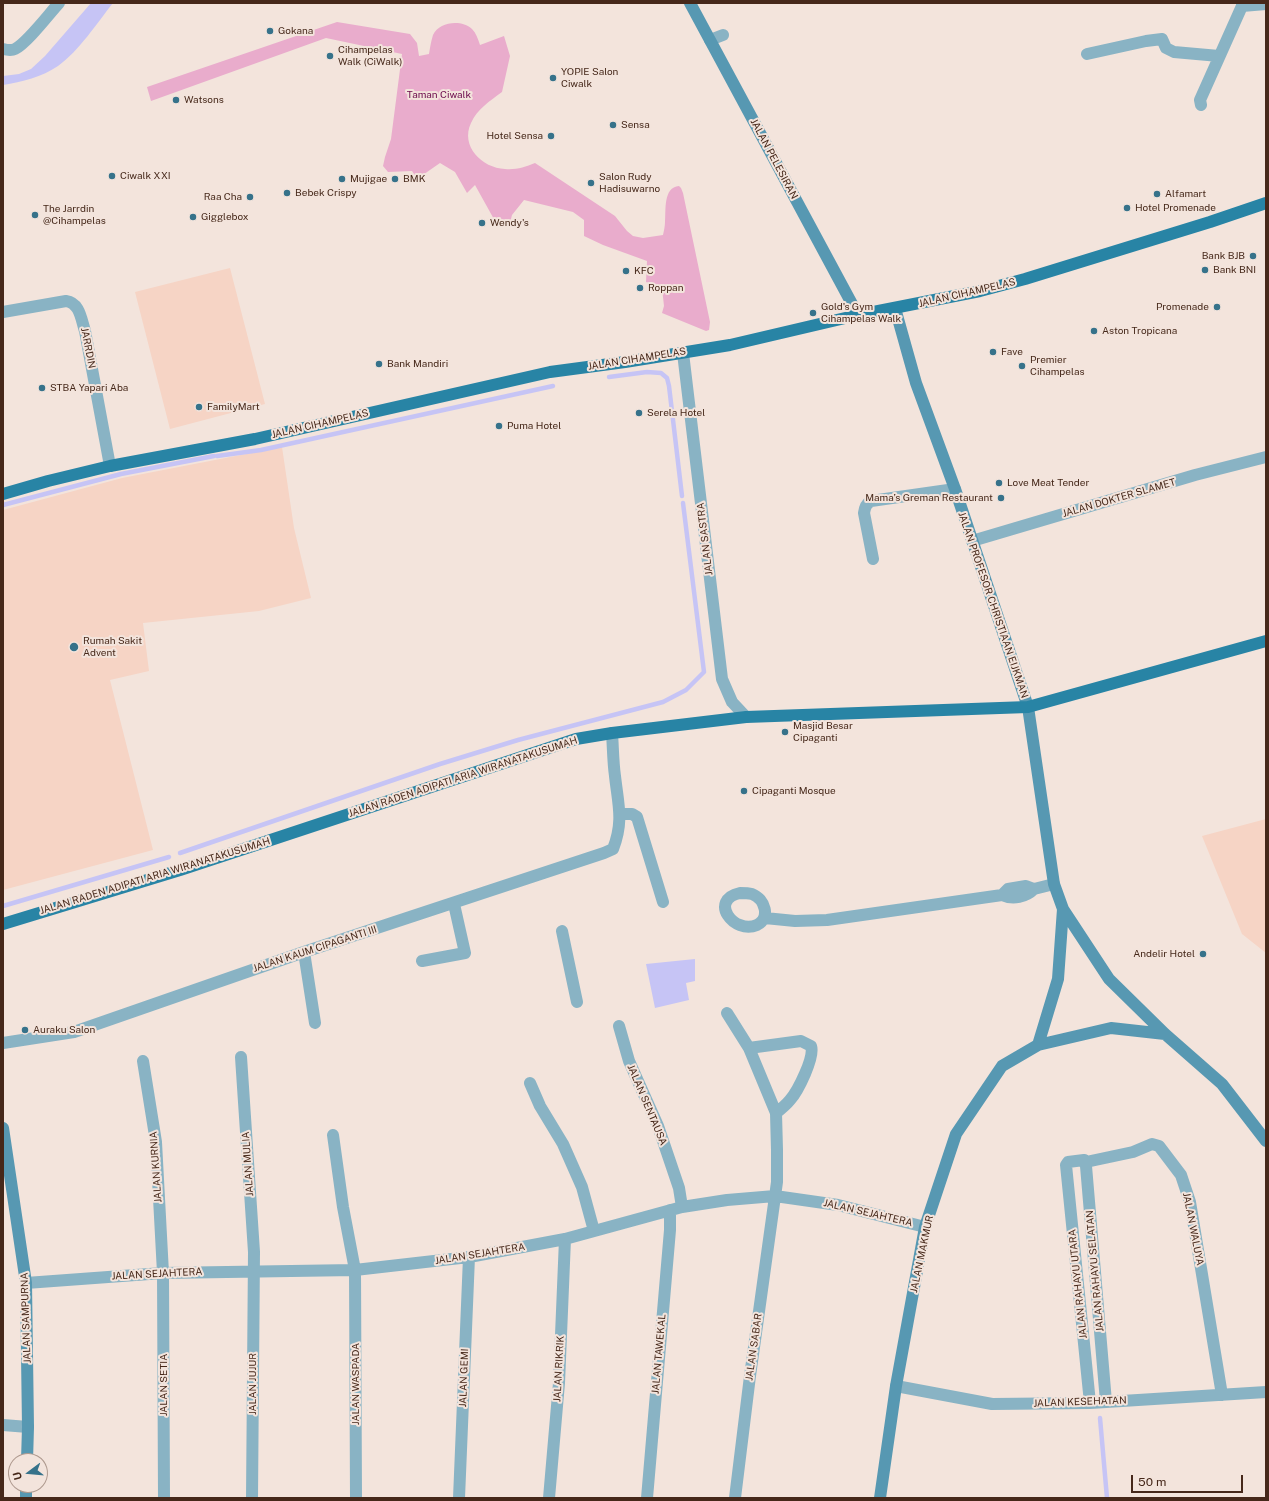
<!DOCTYPE html>
<meta charset="utf-8">
<style>
body{margin:0}
#map{position:relative;width:1269px;height:1501px;overflow:hidden;background:#f3e4dc;font-family:"Public Sans",sans-serif}
canvas{display:block}
.frame{position:absolute;inset:0;border:4px solid #46281a;pointer-events:none}
.north{position:absolute;left:8px;top:1453px;width:40px;height:40px;box-sizing:border-box;background:#f3e4dc;border:1px solid #ae998e;border-radius:50%;rotate:254deg;font-size:11px;font-weight:700;line-height:16px;text-align:center;color:#46281a}
.north::after{content:'';display:block;margin:auto;width:14px;height:18px;background:#36728a;clip-path:polygon(50% 0,100% 100%,50% 72%,0 100%)}
.scale{position:absolute;left:1131px;top:1475px;width:112px;height:18px;box-sizing:border-box;border:2px solid #46281a;border-top:0;padding-left:5px;font-size:12px;line-height:14px;white-space:nowrap;color:#46281a;-webkit-text-stroke:3px #f3e4dc;paint-order:stroke}
</style>
<div id="map">
<canvas width="1269" height="1501"></canvas>
<div class="frame"></div>
<div class="north">U</div>
<div class="scale">50 m</div>
</div>
<script>
const context = document.querySelector('canvas').getContext('2d');
context.lineJoin = 'round';
function fill(path, color) {
  context.fillStyle = color;
  context.fill(path, 'evenodd');
}
function trace(path, color, width, dash) {
  context.strokeStyle = color;
  context.lineWidth = width;
  context.lineCap = dash ? 'butt' : 'round';
  context.setLineDash(dash || []);
  context.stroke(path);
}
function write(font, color, halo, rows, align = 'center') {
  context.font = font + ' "Public Sans",sans-serif';
  context.lineWidth = 4;
  context.setLineDash([]);
  context.textBaseline = 'middle';
  context.strokeStyle = halo;
  context.fillStyle = color;
  for (const [text, x, y, turn = 0] of rows) {
    context.save();
    context.translate(x, y);
    context.rotate((+turn || 0) * Math.PI / 180);
    context.textAlign = isNaN(turn) ? turn : align;
    if (halo) context.strokeText(text, 0, 0);
    context.fillText(text, 0, 0);
    context.restore();
  }
}
fill(new Path2D(`
 M 230,268 L 265,404 L 170,429 L 135,292 Z
 M 282,447 L 294,528 L 311,598 L 259,611 L 143,623 L 149,671 L 110,680 L 153,850 L 3,890 L 3,510 L 122,478 Z
 M 1266,819 L 1266,953 L 1242,934 L 1202,836 Z`), '#f6d4c5');
fill(new Path2D(`
 M 337,22 L 410,34 L 417,43 L 419,56 L 429,54 C 430,48 431,41 433,35 C 439,22 461,19 472,29 C 476,33 478,39 480,45 L 504,36 L 510,56 L 502,92 C 490,101 477,109 471,123 C 460,146 482,168 505,169 C 516,170 525,167 535,163 L 615,216 L 627,231 L 633,236 L 643,238 L 663,235 C 664,230 665,226 665,222 C 666,211 663,187 679,186 L 681,188 L 683,193 L 710,322 L 709,330 L 706,331 L 662,313 L 664,306 L 662,288 L 646,282 L 647,261 L 603,245 L 584,236 L 584,220 L 573,212 L 524,200 L 512,215 L 509,227 L 495,221 L 475,185 L 467,193 L 455,172 L 440,163 L 417,179 L 412,171 L 388,172 L 383,166 L 385,157 L 391,139 L 402,54 L 326,38 L 151,101 L 147,87 Z`), '#e9accc');
fill(new Path2D(`
 M 91,3 L 113,3 C 97,23 79,51 58,66 C 42,77 22,82 3,85 L 3,76 L 19,74 L 31,69 L 45,56 Z
 M 695,959 L 695,981 L 686,983 L 689,1000 L 655,1008 L 646,964 Z`), '#c6c4f5');
trace(new Path2D(`
 M 609,377 L 647,372 L 661,373 L 667,378 L 669,386 L 682,496
 M 217,456 L 261,450 L 553,386
 M 3,505 L 121,474 L 214,456
 M 180,853 L 440,764 L 518,740 L 663,702 L 686,690 L 704,672 L 683,503
 M 3,906 L 169,857
 M 1100,1418 L 1107,1498`), '#c6c4f5', 4.5);
trace(new Path2D(`
 M 1242,6 L 1266,4
 M 710,40 L 723,35
 M 3,49 C 7,50 11,51 15,49 C 27,43 49,14 59,3
 M 1087,54 L 1146,41 L 1162,39 L 1166,48 L 1174,52 L 1219,56
 M 1201,105 L 1200,100 L 1242,6 L 1242,3
 M 3,312 L 66,301 C 80,303 81,319 85,331 L 110,466
 M 683,353 L 722,679 L 732,702 L 746,717
 M 972,541 L 1195,475 L 1266,457
 M 873,559 L 864,513 C 865,507 866,504 871,501 L 955,489
 M 620,814 L 632,814 L 637,817 L 663,902
 M 740,893 C 744,893 748,893 752,894 C 765,899 771,918 757,925 C 734,935 708,900 740,893 Z
 M 1002,895 L 1008,889 L 1026,886 L 1034,889 L 1054,884
 M 765,918 L 795,921 L 827,920 L 1002,895 C 1013,900 1026,897 1034,889
 M 562,931 L 577,1002
 M 304,952 L 315,1023
 M 422,961 L 465,953 L 454,904
 M 727,1013 L 749,1048 L 776,1113 L 777,1150 L 777,1182 L 750,1376 L 735,1498
 M 619,1026 L 629,1061 L 658,1126 L 679,1188 L 682,1207
 M 3,1043 L 74,1032 L 304,952 L 604,853 L 613,849 C 624,821 618,804 615,776 C 613,762 613,747 612,733
 M 749,1048 L 801,1041 L 811,1046 C 815,1057 798,1091 790,1100 C 786,1105 781,1109 776,1113
 M 241,1057 L 254,1252 L 252,1498
 M 143,1061 L 156,1142 L 163,1273 L 164,1498
 M 530,1083 L 540,1106 L 563,1144 L 582,1187 L 594,1231
 M 333,1135 L 343,1207 L 355,1270 L 356,1498
 M 1086,1162 L 1133,1152 L 1152,1144 L 1159,1146 L 1181,1175 L 1190,1202 L 1222,1395
 M 26,1283 L 163,1273 L 355,1270 L 469,1257 L 565,1239 L 682,1207 L 727,1200 L 775,1196 L 838,1205 L 925,1227
 M 896,1386 L 992,1404 L 1090,1403 L 1266,1392
 M 1090,1403 L 1066,1165 L 1068,1162 L 1084,1160 L 1086,1166 L 1106,1402
 M 3,1425 L 28,1427
 M 459,1498 L 469,1257
 M 549,1498 L 559,1383 L 565,1239
 M 647,1498 L 670,1230 L 670,1210`), '#89b3c4', 12);
trace(new Path2D(`
 M 690,3 L 858,315
 M 895,308 L 916,383 L 955,489 L 1028,707 L 1054,884 L 1063,909 L 1109,979 L 1165,1034 L 1222,1084 L 1266,1141
 M 1038,1045 L 1058,979 L 1063,909
 M 3,1128 L 26,1283 L 28,1427 L 27,1461
 M 26,1498 L 26,1485
 M 880,1498 L 896,1386 L 925,1227 L 956,1134 L 1002,1066 L 1038,1045 L 1111,1028 L 1165,1034`), '#5798b2', 12);
trace(new Path2D(`
 M 3,494 L 48,481 L 110,466 L 255,439 L 550,372 L 625,362 L 730,345 L 858,315 L 980,291 L 1025,279 L 1210,222 L 1266,203
 M 3,924 L 180,870 L 576,739 L 612,733 L 746,717 L 1028,707 L 1266,641`), '#2884a5', 12);
for (const [x, y, r, color] of [
 [270,31,4,"#36728a"],
 [330,56,4,"#36728a"],
 [553,78,4,"#36728a"],
 [176,100,4,"#36728a"],
 [613,125,4,"#36728a"],
 [551,136,4,"#36728a"],
 [112,176,4,"#36728a"],
 [342,179,4,"#36728a"],
 [395,179,4,"#36728a"],
 [591,183,4,"#36728a"],
 [287,193,4,"#36728a"],
 [1157,194,4,"#36728a"],
 [250,197,4,"#36728a"],
 [1127,208,4,"#36728a"],
 [35,215,4,"#36728a"],
 [193,217,4,"#36728a"],
 [482,223,4,"#36728a"],
 [1253,256,4,"#36728a"],
 [1205,270,4,"#36728a"],
 [626,271,4,"#36728a"],
 [640,288,4,"#36728a"],
 [1217,307,4,"#36728a"],
 [813,313,4,"#36728a"],
 [1094,331,4,"#36728a"],
 [993,352,4,"#36728a"],
 [379,364,4,"#36728a"],
 [1022,366,4,"#36728a"],
 [42,388,4,"#36728a"],
 [199,407,4,"#36728a"],
 [639,413,4,"#36728a"],
 [499,426,4,"#36728a"],
 [999,483,4,"#36728a"],
 [1001,498,4,"#36728a"],
 [74,647,5,"#36728a"],
 [785,732,4,"#36728a"],
 [744,791,4,"#36728a"],
 [1203,954,4,"#36728a"],
 [25,1030,4,"#36728a"]
]) {
  const dot = new Path2D();
  dot.arc(x, y, r, 0, 2 * Math.PI);
  context.fillStyle = color;
  context.fill(dot);
  trace(dot, '#f3e4dc', 1.5);
}
write('10px', '#46281a', '#f3e4dc', [
 ["Gokana",278,31],
 ["Cihampelas",338,50],
 ["Walk (CiWalk)",338,62],
 ["YOPIE Salon",561,72],
 ["Ciwalk",561,84],
 ["Watsons",184,100],
 ["Sensa",621,125],
 ["Hotel Sensa",543,136,"right"],
 ["Ciwalk XXI",120,176],
 ["Salon Rudy",599,177],
 ["Hadisuwarno",599,189],
 ["Mujigae",350,179],
 ["BMK",403,179],
 ["Bebek Crispy",295,193],
 ["Alfamart",1165,194],
 ["Raa Cha",242,197,"right"],
 ["Hotel Promenade",1135,208],
 ["The Jarrdin",43,209],
 ["@Cihampelas",43,221],
 ["Gigglebox",201,217],
 ["Wendy's",490,223],
 ["Bank BJB",1245,256,"right"],
 ["Bank BNI",1213,270],
 ["KFC",634,271],
 ["Roppan",648,288],
 ["Gold's Gym",821,307],
 ["Cihampelas Walk",821,319],
 ["Promenade",1209,307,"right"],
 ["Aston Tropicana",1102,331],
 ["Fave",1001,352],
 ["Premier",1030,360],
 ["Cihampelas",1030,372],
 ["Bank Mandiri",387,364],
 ["STBA Yapari Aba",50,388],
 ["FamilyMart",207,407],
 ["Serela Hotel",647,413],
 ["Puma Hotel",507,426],
 ["Love Meat Tender",1007,483],
 ["Mama’s Greman Restaurant",993,498,"right"],
 ["Rumah Sakit",83,641],
 ["Advent",83,653],
 ["Masjid Besar",793,726],
 ["Cipaganti",793,738],
 ["Cipaganti Mosque",752,791],
 ["Andelir Hotel",1195,954,"right"],
 ["Auraku Salon",33,1030]
], 'left');
write('10px', '#6c094c', '#f3e4dc', [
 ["Taman Ciwalk",439,95]
]);
write('10px', '#46281a', '#f3e4dc', [
 ["JALAN PELESIRAN",774,159,62],
 ["JALAN CIHAMPELAS",967,293,-13],
 ["JARRDIN",88,348,79],
 ["JALAN CIHAMPELAS",637,359,-9],
 ["JALAN CIHAMPELAS",320,424,-13],
 ["JALAN DOKTER SLAMET",1119,498,-16],
 ["JALAN SASTRA",705,539,-97],
 ["JALAN PROFESOR CHRISTIAAN EIJKMAN",993,605,71],
 ["JALAN RADEN ADIPATI ARIA WIRANATAKUSUMAH",463,777,-18],
 ["JALAN RADEN ADIPATI ARIA WIRANATAKUSUMAH",155,876,-17],
 ["JALAN KAUM CIPAGANTI III",315,949,-18],
 ["JALAN SENTAUSA",647,1105,67],
 ["JALAN MULIA",248,1164,-94],
 ["JALAN KURNIA",156,1167,-94],
 ["JALAN SEJAHTERA",868,1213,13],
 ["JALAN WALUYA",1193,1229,79],
 ["JALAN SEJAHTERA",480,1254,-9],
 ["JALAN MAKMUR",922,1254,-78],
 ["JALAN RAHAYU SELATAN",1095,1271,-95],
 ["JALAN SEJAHTERA",157,1274,-3],
 ["JALAN RAHAYU UTARA",1078,1284,-96],
 ["JALAN SAMPURNA",26,1318,-92],
 ["JALAN SABAR",754,1347,-82],
 ["JALAN TAWEKAL",659,1354,-85],
 ["JALAN RIKRIK",559,1369,-87],
 ["JALAN GEMI",464,1378,-88],
 ["JALAN JUJUR",253,1384,-90],
 ["JALAN WASPADA",356,1384,-90],
 ["JALAN SETIA",164,1385,-90],
 ["JALAN KESEHATAN",1080,1402,-2]
]);
</script>
